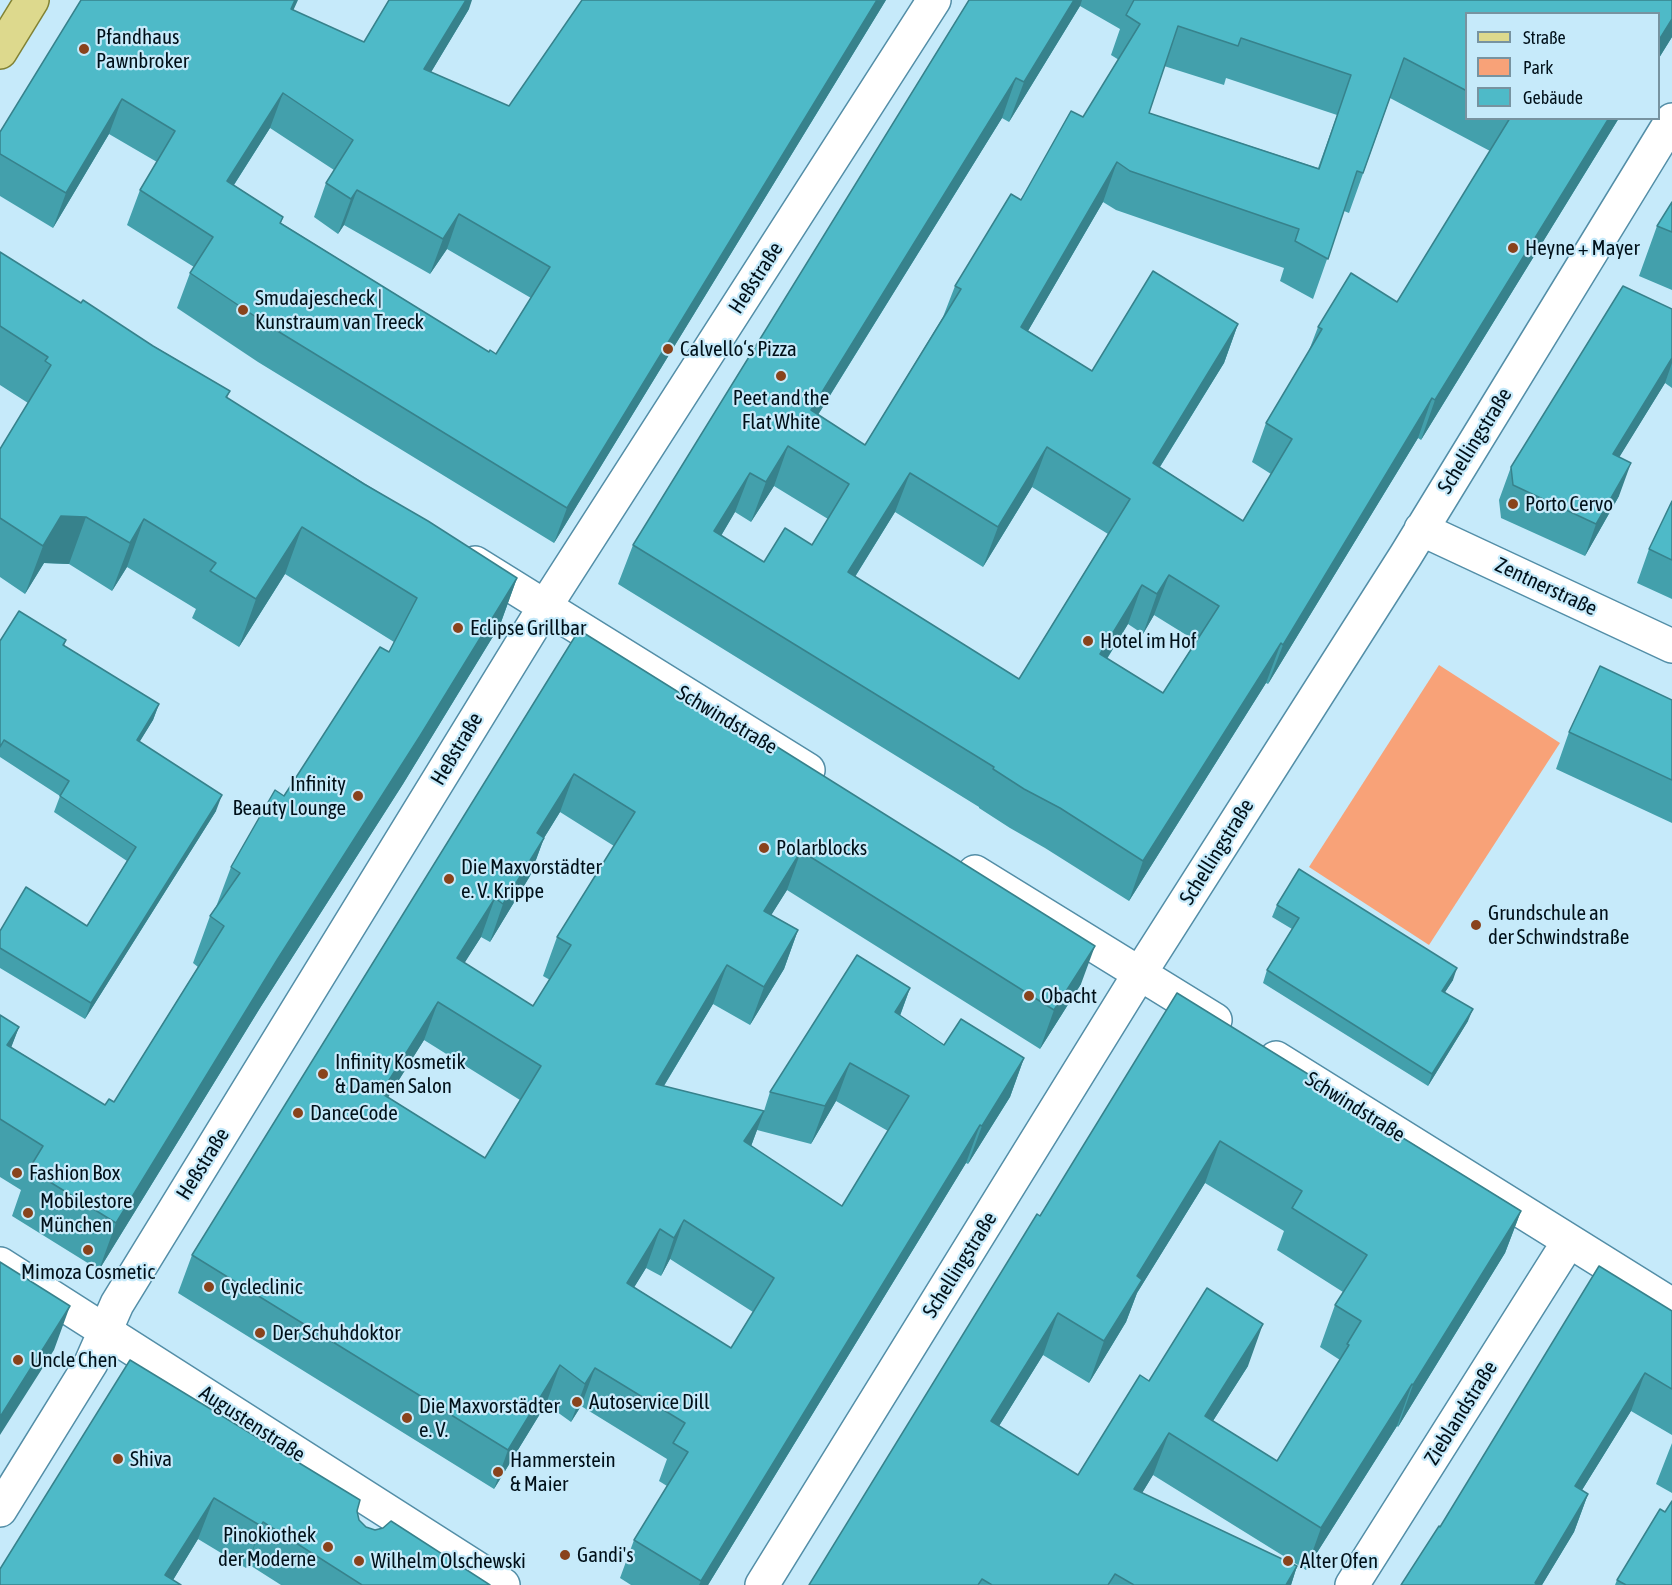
<!DOCTYPE html>
<meta charset="utf-8">
<style>
body{margin:0}
#map{position:relative;width:1672px;height:1585px;overflow:hidden;background:#c6eafa;font-family:"Asap Condensed",sans-serif}
canvas{display:block}
.legend{position:absolute;left:1465px;top:12px;width:195px;height:108px;box-sizing:border-box;background:#c6eafa;border:2px solid #7793a0;margin:0;padding:8px 10px;list-style:none;font-size:18px;color:#001019}
.legend li{display:flex;align-items:center;gap:12px;height:30px}
.legend b{width:30px;border:2px solid #7793a0}
</style>
<div id="map">
<canvas width="1672" height="1585"></canvas>
<ul class="legend">
<li><b style="height:8px;background:#ddd98d"></b>Straße</li>
<li><b style="height:16px;background:#f8a278"></b>Park</li>
<li><b style="height:16px;background:#4ebac8"></b>Gebäude</li>
</ul>
</div>
<script>
const context = document.querySelector('canvas').getContext('2d');
context.lineJoin = 'round';
function fill(path, color) {
  context.fillStyle = color;
  context.fill(path, 'evenodd');
}
function trace(path, color, width, dash) {
  context.strokeStyle = color;
  context.lineWidth = width;
  context.lineCap = dash ? 'butt' : 'round';
  context.setLineDash(dash || []);
  context.stroke(path);
}
function write(font, color, halo, rows, align = 'center') {
  context.font = font + ' "Asap Condensed",sans-serif';
  context.lineWidth = 4.5;
  context.setLineDash([]);
  context.textBaseline = 'middle';
  context.strokeStyle = halo;
  context.fillStyle = color;
  for (const [text, x, y, turn = 0] of rows) {
    context.save();
    context.translate(x, y);
    context.rotate((+turn || 0) * Math.PI / 180);
    context.textAlign = isNaN(turn) ? turn : align;
    if (halo) context.strokeText(text, 0, 0);
    context.fillText(text, 0, 0);
    context.restore();
  }
}
fill(new Path2D(`
 M 1439,665 L 1560,743 L 1429,945 L 1309,867 Z`), '#f8a278');
const minor = new Path2D(`
 M 1421,529 L 1672,646
 M 475,563 L 808,770
 M 975,872 L 1215,1020
 M 1276,1058 L 1672,1305
 M 0,1264 L 503,1585
 M 0,1510 L 91,1363 L 117,1304 L 544,608 L 934,0
 M 762,1585 L 1140,973 L 1406,555 L 1672,120
 M 1352,1585 L 1569,1241`);
const major = new Path2D(`
 M 0,52 L 32,0`);
trace(minor, '#538ea7', 36);
trace(major, '#818233', 36);
trace(minor, '#fff', 33);
trace(major, '#ddd98d', 33);
fill(new Path2D(`
 M 886,0 L 554,543 L 258,362 L 177,308 L 190,273 L 194,267 L 127,225 L 140,190 L 157,162 L 109,134 L 53,228 L 0,196 L 0,132 L 293,11 L 364,42 L 469,9 L 431,72 L 509,106 ZM 270,128 L 334,170 L 326,183 L 314,217 L 338,234 L 344,225 L 430,274 L 447,249 L 531,298 L 496,354 L 489,352 L 281,223 L 283,217 L 234,185 Z
 M 969,0 L 1672,0 L 1672,37 L 1659,58 L 1659,14 L 1467,14 L 1467,118 L 1619,118 L 1421,440 L 1418,438 L 1268,684 L 1266,683 L 1129,901 L 1045,848 L 1010,828 L 979,808 L 979,807 L 618,584 L 633,545 ZM 1080,6 L 1120,29 L 1111,55 L 1119,60 L 1083,117 L 955,286 L 943,317 L 865,445 L 818,415 L 1002,118 L 1009,122 ZM 1164,66 L 1224,85 L 1226,78 L 1337,115 L 1318,168 L 1149,113 ZM 1390,98 L 1490,151 L 1397,302 L 1318,327 L 1308,353 L 1266,423 L 1252,462 L 1271,474 L 1243,521 L 1160,467 L 1224,363 L 1238,324 L 1092,371 L 1028,331 L 1103,202 L 1116,210 L 1284,268 L 1280,281 L 1313,299 L 1344,211 L 1349,213 ZM 774,486 L 828,519 L 812,545 L 764,562 L 721,536 L 735,512 L 751,522 ZM 1032,487 L 1108,534 L 1019,679 L 855,577 L 895,512 L 983,567 ZM 1154,615 L 1196,641 L 1163,693 L 1107,659 L 1128,624 L 1143,634 Z
 M 1672,202 L 1672,290 L 1639,276 L 1657,226 Z
 M 0,252 L 81,303 L 230,391 L 227,398 L 517,578 L 500,625 L 403,784 L 260,1008 L 99,1270 L 12,1216 L 21,1190 L 0,1177 L 0,1015 L 19,1027 L 11,1047 L 105,1105 L 114,1102 L 198,967 L 193,963 L 210,916 L 216,907 L 231,867 L 389,652 L 394,642 L 285,574 L 239,647 L 192,618 L 196,609 L 127,567 L 112,591 L 69,564 L 44,563 L 25,594 L 0,577 L 0,449 L 28,403 L 0,385 Z
 M 1672,309 L 1672,388 L 1665,383 L 1619,457 L 1619,496 L 1585,556 L 1501,518 L 1499,500 L 1511,467 Z
 M 1672,501 L 1672,599 L 1637,583 L 1649,549 Z
 M 579,630 L 1081,984 L 1040,1049 L 787,890 L 771,915 L 798,930 L 784,969 L 750,1025 L 713,1004 L 664,1086 L 764,1111 L 770,1092 L 910,988 L 900,1016 L 944,1045 L 1024,1058 L 1010,1097 L 968,1164 L 966,1163 L 708,1585 L 631,1585 L 620,1578 L 634,1540 L 667,1486 L 659,1481 L 667,1459 L 581,1406 L 571,1422 L 546,1404 L 494,1489 L 178,1293 L 192,1255 ZM 560,812 L 614,846 L 557,937 L 543,976 L 550,980 L 533,1006 L 464,963 L 481,937 L 490,942 L 530,876 L 544,838 ZM 424,1040 L 520,1100 L 485,1158 L 388,1097 ZM 836,1101 L 888,1131 L 842,1206 L 751,1146 L 757,1130 L 811,1144 ZM 670,1259 L 753,1312 L 731,1348 L 634,1287 L 646,1268 L 661,1276 Z
 M 66,640 L 64,646 L 159,704 L 153,720 L 139,742 L 216,811 L 85,1019 L 0,968 L 0,931 L 87,926 L 127,861 L 54,812 L 60,796 L 0,757 L 0,641 Z
 M 1672,700 L 1672,823 L 1556,769 L 1569,732 Z
 M 1277,905 L 1453,980 L 1445,992 L 1468,1021 L 1428,1086 L 1263,983 L 1267,970 L 1292,929 L 1272,917 Z
 M 1316,1079 L 1315,1083 L 1521,1211 L 1505,1253 L 1398,1427 L 1397,1426 L 1306,1570 L 1153,1475 L 1142,1493 L 1297,1566 L 1291,1585 L 809,1585 L 1040,1216 ZM 1205,1183 L 1284,1231 L 1277,1250 L 1343,1292 L 1335,1305 L 1320,1347 L 1340,1360 L 1277,1461 L 1213,1421 L 1248,1366 L 1149,1381 L 1078,1475 L 999,1426 L 1043,1355 L 1089,1383 L 1126,1322 L 1137,1293 Z
 M 1672,1311 L 1672,1435 L 1631,1411 L 1582,1490 L 1588,1494 L 1574,1532 L 1542,1585 L 1401,1585 L 1440,1527 Z
 M 130,1360 L 357,1511 L 359,1520 L 366,1527 L 490,1585 L 281,1585 L 248,1564 L 246,1568 L 198,1539 L 173,1580 L 0,1585 Z
 M 1672,1443 L 1672,1493 L 1656,1484 Z
 M 1617,1580 L 1672,1585 L 1615,1585 Z`), '#43a0ac');
fill(new Path2D(`
 M 295,0 L 298,0 L 278,44 L 291,9 Z
 M 466,0 L 472,0 L 469,9 L 412,104 L 424,69 Z
 M 877,0 L 886,0 L 554,543 L 567,508 Z
 M 1074,0 L 1082,0 L 1080,6 L 1009,122 L 1024,82 Z
 M 1672,19 L 1672,37 L 1659,58 L 1659,40 Z
 M 1016,78 L 1002,118 L 796,450 L 811,410 Z
 M 283,93 L 270,128 L 214,216 L 227,181 Z
 M 122,99 L 109,134 L 53,228 L 66,193 Z
 M 1609,118 L 1619,118 L 1421,440 L 1435,400 Z
 M 1117,162 L 1103,202 L 1007,367 L 1021,327 Z
 M 357,190 L 344,225 L 338,234 L 351,199 Z
 M 459,214 L 447,249 L 430,274 L 443,239 Z
 M 1238,324 L 1224,363 L 1138,502 L 1153,463 Z
 M 1672,358 L 1672,363 L 1665,383 L 1601,487 L 1613,454 Z
 M 1432,398 L 1418,438 L 1268,684 L 1283,645 Z
 M 788,446 L 774,486 L 751,522 L 766,482 Z
 M 1047,447 L 1032,487 L 983,567 L 998,527 Z
 M 1631,463 L 1619,496 L 1585,556 L 1596,524 Z
 M 750,473 L 735,512 L 700,571 L 714,531 Z
 M 910,473 L 895,512 L 833,612 L 848,572 Z
 M 61,516 L 86,517 L 69,564 L 44,563 L 25,594 L 43,546 Z
 M 144,519 L 127,567 L 112,591 L 130,543 Z
 M 302,527 L 285,574 L 239,647 L 256,599 Z
 M 1169,575 L 1154,615 L 1143,634 L 1157,594 Z
 M 517,578 L 500,625 L 403,784 L 260,1008 L 99,1270 L 116,1223 L 277,960 Z
 M 1142,585 L 1128,624 L 1085,694 L 1100,654 Z
 M 1281,643 L 1266,683 L 1129,901 L 1143,861 Z
 M 159,704 L 153,720 L 131,756 L 137,740 Z
 M 574,774 L 560,812 L 523,872 L 537,833 Z
 M 222,795 L 216,811 L 85,1019 L 91,1003 Z
 M 544,838 L 530,876 L 490,942 L 503,904 Z
 M 801,851 L 787,890 L 750,949 L 764,911 Z
 M 495,898 L 481,937 L 443,997 L 457,958 Z
 M 798,930 L 784,969 L 750,1025 L 764,987 Z
 M 1095,946 L 1081,984 L 1040,1049 L 1054,1010 Z
 M 727,965 L 713,1004 L 642,1122 L 656,1084 Z
 M 1457,968 L 1453,980 L 1438,1003 L 1442,991 Z
 M 910,988 L 896,1026 L 895,1012 Z
 M 438,1002 L 424,1040 L 367,1131 L 381,1093 Z
 M 1473,1009 L 1468,1021 L 1428,1086 L 1432,1074 Z
 M 19,1027 L 1,1074 L 7,1045 Z
 M 1024,1058 L 1010,1097 L 968,1164 L 982,1126 Z
 M 850,1063 L 836,1101 L 811,1144 L 825,1106 Z
 M 764,1111 L 750,1149 L 744,1141 Z
 M 980,1125 L 966,1163 L 708,1585 L 699,1585 L 701,1581 Z
 M 1220,1141 L 1205,1183 L 1137,1293 L 1126,1322 L 1089,1383 L 1104,1341 L 1137,1276 Z
 M 1521,1211 L 1505,1253 L 1398,1427 L 1413,1385 Z
 M 684,1220 L 670,1259 L 661,1276 L 674,1238 Z
 M 660,1229 L 646,1268 L 613,1322 L 627,1283 Z
 M 70,1306 L 54,1350 L 0,1435 L 0,1417 Z
 M 1058,1313 L 1043,1355 L 976,1463 L 991,1421 Z
 M 1263,1324 L 1248,1366 L 1195,1449 L 1205,1416 Z
 M 560,1365 L 546,1404 L 494,1489 L 508,1450 Z
 M 595,1368 L 581,1406 L 571,1422 L 585,1384 Z
 M 1645,1373 L 1631,1411 L 1561,1524 L 1575,1486 Z
 M 1412,1384 L 1397,1426 L 1306,1570 L 1321,1528 Z
 M 1169,1433 L 1153,1475 L 1119,1531 L 1134,1489 Z
 M 1588,1494 L 1574,1532 L 1542,1585 L 1534,1585 Z
 M 214,1498 L 198,1539 L 170,1585 L 165,1575 Z
 M 263,1522 L 248,1564 L 246,1568 L 261,1526 Z
 M 1297,1566 L 1291,1585 L 1286,1585 Z`), '#37828c');
const building = new Path2D(`
 M 81,0 L 295,0 L 291,9 L 364,42 L 389,0 L 466,0 L 424,69 L 509,106 L 582,0 L 877,0 L 567,508 L 271,327 L 190,273 L 213,237 L 140,190 L 175,131 L 122,99 L 66,193 L 0,154 L 0,132 ZM 283,93 L 353,140 L 326,183 L 351,199 L 357,190 L 443,239 L 459,214 L 550,267 L 496,354 L 490,350 L 489,352 L 280,223 L 283,217 L 227,181 Z
 M 969,0 L 1074,0 L 1024,82 L 1016,78 L 811,410 L 865,445 L 961,289 L 955,286 L 1011,194 L 1021,200 L 1071,111 L 1083,117 L 1140,24 L 1126,15 L 1134,0 L 1672,0 L 1672,19 L 1659,40 L 1659,14 L 1467,14 L 1467,91 L 1404,58 L 1363,173 L 1357,171 L 1328,259 L 1295,241 L 1299,229 L 1130,171 L 1117,162 L 1021,327 L 1092,371 L 1153,271 L 1238,324 L 1153,463 L 1243,521 L 1292,439 L 1266,423 L 1322,329 L 1318,327 L 1351,273 L 1397,302 L 1510,118 L 1609,118 L 1435,400 L 1432,398 L 1283,645 L 1281,643 L 1143,861 L 1060,808 L 1024,789 L 993,769 L 994,767 L 633,545 ZM 1178,26 L 1238,46 L 1241,38 L 1351,75 L 1319,169 L 1149,113 ZM 788,446 L 849,484 L 812,545 L 785,528 L 764,562 L 714,531 L 750,473 L 766,482 ZM 1047,447 L 1130,499 L 1019,679 L 848,572 L 910,473 L 998,527 ZM 1169,575 L 1219,606 L 1163,693 L 1100,654 L 1142,585 L 1157,594 Z
 M 1672,202 L 1672,232 L 1657,226 Z
 M 0,252 L 81,303 L 83,300 L 153,346 L 230,391 L 226,397 L 364,484 L 428,521 L 517,578 L 420,736 L 277,960 L 116,1223 L 29,1169 L 43,1146 L 0,1119 L 0,1015 L 19,1027 L 7,1045 L 105,1105 L 109,1099 L 114,1102 L 224,926 L 210,916 L 240,873 L 231,867 L 275,790 L 284,796 L 380,647 L 389,652 L 417,598 L 302,527 L 256,599 L 210,571 L 216,563 L 144,519 L 130,543 L 86,517 L 61,516 L 43,546 L 0,518 L 0,449 L 51,365 L 45,361 L 48,357 L 0,326 Z
 M 1623,286 L 1672,309 L 1672,358 L 1613,454 L 1631,463 L 1596,524 L 1513,485 L 1511,467 Z
 M 1672,501 L 1672,560 L 1649,549 Z
 M 19,611 L 66,640 L 63,645 L 159,704 L 137,740 L 222,795 L 91,1003 L 0,948 L 0,931 L 26,887 L 87,926 L 136,847 L 60,796 L 69,781 L 4,740 L 0,747 L 0,641 Z
 M 579,630 L 768,748 L 771,743 L 1095,946 L 1054,1010 L 801,851 L 764,911 L 798,930 L 764,987 L 727,965 L 656,1084 L 764,1111 L 744,1141 L 842,1206 L 909,1096 L 850,1063 L 825,1106 L 770,1092 L 857,955 L 910,988 L 895,1012 L 944,1045 L 961,1019 L 1024,1058 L 982,1126 L 980,1125 L 701,1581 L 634,1540 L 688,1452 L 673,1443 L 685,1423 L 595,1368 L 585,1384 L 560,1365 L 508,1450 L 192,1255 ZM 574,774 L 635,812 L 557,937 L 571,945 L 533,1006 L 457,958 L 495,898 L 503,904 L 544,838 L 537,833 ZM 438,1002 L 541,1066 L 485,1158 L 381,1093 ZM 684,1220 L 774,1278 L 731,1348 L 627,1283 L 660,1229 L 674,1238 Z
 M 1600,666 L 1672,700 L 1672,780 L 1569,732 Z
 M 1299,869 L 1457,968 L 1442,991 L 1473,1009 L 1432,1074 L 1267,970 L 1299,918 L 1277,905 Z
 M 1177,993 L 1316,1079 L 1314,1083 L 1521,1211 L 1413,1385 L 1412,1384 L 1321,1528 L 1169,1433 L 1134,1489 L 1297,1566 L 1286,1585 L 1134,1585 L 1115,1574 L 1108,1585 L 992,1585 L 982,1579 L 978,1585 L 809,1585 L 1037,1214 L 1040,1216 ZM 1220,1141 L 1302,1191 L 1292,1208 L 1367,1255 L 1335,1305 L 1361,1321 L 1347,1344 L 1349,1345 L 1277,1461 L 1205,1416 L 1263,1324 L 1207,1288 L 1149,1381 L 1140,1375 L 1078,1475 L 991,1421 L 1058,1313 L 1104,1341 L 1142,1280 L 1137,1276 Z
 M 0,1262 L 70,1306 L 0,1417 Z
 M 1599,1266 L 1672,1311 L 1672,1389 L 1645,1373 L 1575,1486 L 1588,1494 L 1535,1583 L 1538,1585 L 1401,1585 L 1439,1526 L 1440,1527 Z
 M 130,1360 L 360,1500 L 357,1511 L 359,1520 L 366,1527 L 375,1530 L 383,1528 L 391,1521 L 490,1585 L 362,1585 L 263,1522 L 261,1526 L 214,1498 L 165,1575 L 181,1585 L 0,1585 L 0,1569 Z
 M 1672,1501 L 1672,1585 L 1626,1585 L 1617,1580 L 1660,1509 L 1665,1512 Z`);
fill(building, '#4ebac8');
trace(building, '#37828c', 1.5);
for (const [x, y, r, color] of [
 [84,49,6,"#89431c"],
 [1513,248,6,"#89431c"],
 [243,310,6,"#89431c"],
 [668,349,6,"#89431c"],
 [781,376,6,"#89431c"],
 [1513,504,6,"#89431c"],
 [458,628,6,"#89431c"],
 [1088,641,6,"#89431c"],
 [358,796,6,"#89431c"],
 [764,848,6,"#89431c"],
 [449,879,6,"#89431c"],
 [1476,925,6,"#89431c"],
 [1029,996,6,"#89431c"],
 [323,1074,6,"#89431c"],
 [298,1113,6,"#89431c"],
 [17,1173,6,"#89431c"],
 [28,1213,6,"#89431c"],
 [88,1250,6,"#89431c"],
 [209,1287,6,"#89431c"],
 [260,1333,6,"#89431c"],
 [18,1360,6,"#89431c"],
 [577,1402,6,"#89431c"],
 [407,1418,6,"#89431c"],
 [118,1459,6,"#89431c"],
 [498,1472,6,"#89431c"],
 [328,1547,6,"#89431c"],
 [565,1555,6,"#89431c"],
 [359,1561,6,"#89431c"],
 [1288,1561,6,"#89431c"]
]) {
  const dot = new Path2D();
  dot.arc(x, y, r, 0, 2 * Math.PI);
  context.fillStyle = color;
  context.fill(dot);
  trace(dot, '#c6eafa', 2);
}
write('21px', '#001019', '#c6eafa', [
 ["Pfandhaus",96,37],
 ["Pawnbroker",96,61],
 ["Heyne + Mayer",1525,248],
 ["Smudajescheck |",255,298],
 ["Kunstraum van Treeck",255,322],
 ["Calvello‘s Pizza",680,349],
 ["Peet and the",781,398,"center"],
 ["Flat White",781,422,"center"],
 ["Porto Cervo",1525,504],
 ["Eclipse Grillbar",470,628],
 ["Hotel im Hof",1100,641],
 ["Infinity",346,784,"right"],
 ["Beauty Lounge",346,808,"right"],
 ["Polarblocks",776,848],
 ["Die Maxvorstädter",461,867],
 ["e. V. Krippe",461,891],
 ["Grundschule an",1488,913],
 ["der Schwindstraße",1488,937],
 ["Obacht",1041,996],
 ["Infinity Kosmetik",335,1062],
 ["& Damen Salon",335,1086],
 ["DanceCode",310,1113],
 ["Fashion Box",29,1173],
 ["Mobilestore",40,1201],
 ["München",40,1225],
 ["Mimoza Cosmetic",88,1272,"center"],
 ["Cycleclinic",221,1287],
 ["Der Schuhdoktor",272,1333],
 ["Uncle Chen",30,1360],
 ["Autoservice Dill",589,1402],
 ["Die Maxvorstädter",419,1406],
 ["e. V.",419,1430],
 ["Shiva",130,1459],
 ["Hammerstein",510,1460],
 ["& Maier",510,1484],
 ["Pinokiothek",316,1535,"right"],
 ["der Moderne",316,1559,"right"],
 ["Gandi's",577,1555],
 ["Wilhelm Olschewski",371,1561],
 ["Alter Ofen",1300,1561]
], 'left');
write('21px', '#001019', '#c6eafa', [
 ["Heßstraße",756,278,-57],
 ["Schellingstraße",1475,441,-58],
 ["Zentnerstraße",1546,587,25],
 ["Schwindstraße",727,720,31],
 ["Heßstraße",457,749,-59],
 ["Schellingstraße",1217,852,-58],
 ["Schwindstraße",1355,1107,32],
 ["Heßstraße",203,1164,-58],
 ["Schellingstraße",960,1265,-58],
 ["Zieblandstraße",1461,1413,-58],
 ["Augustenstraße",252,1424,33]
]);
</script>
